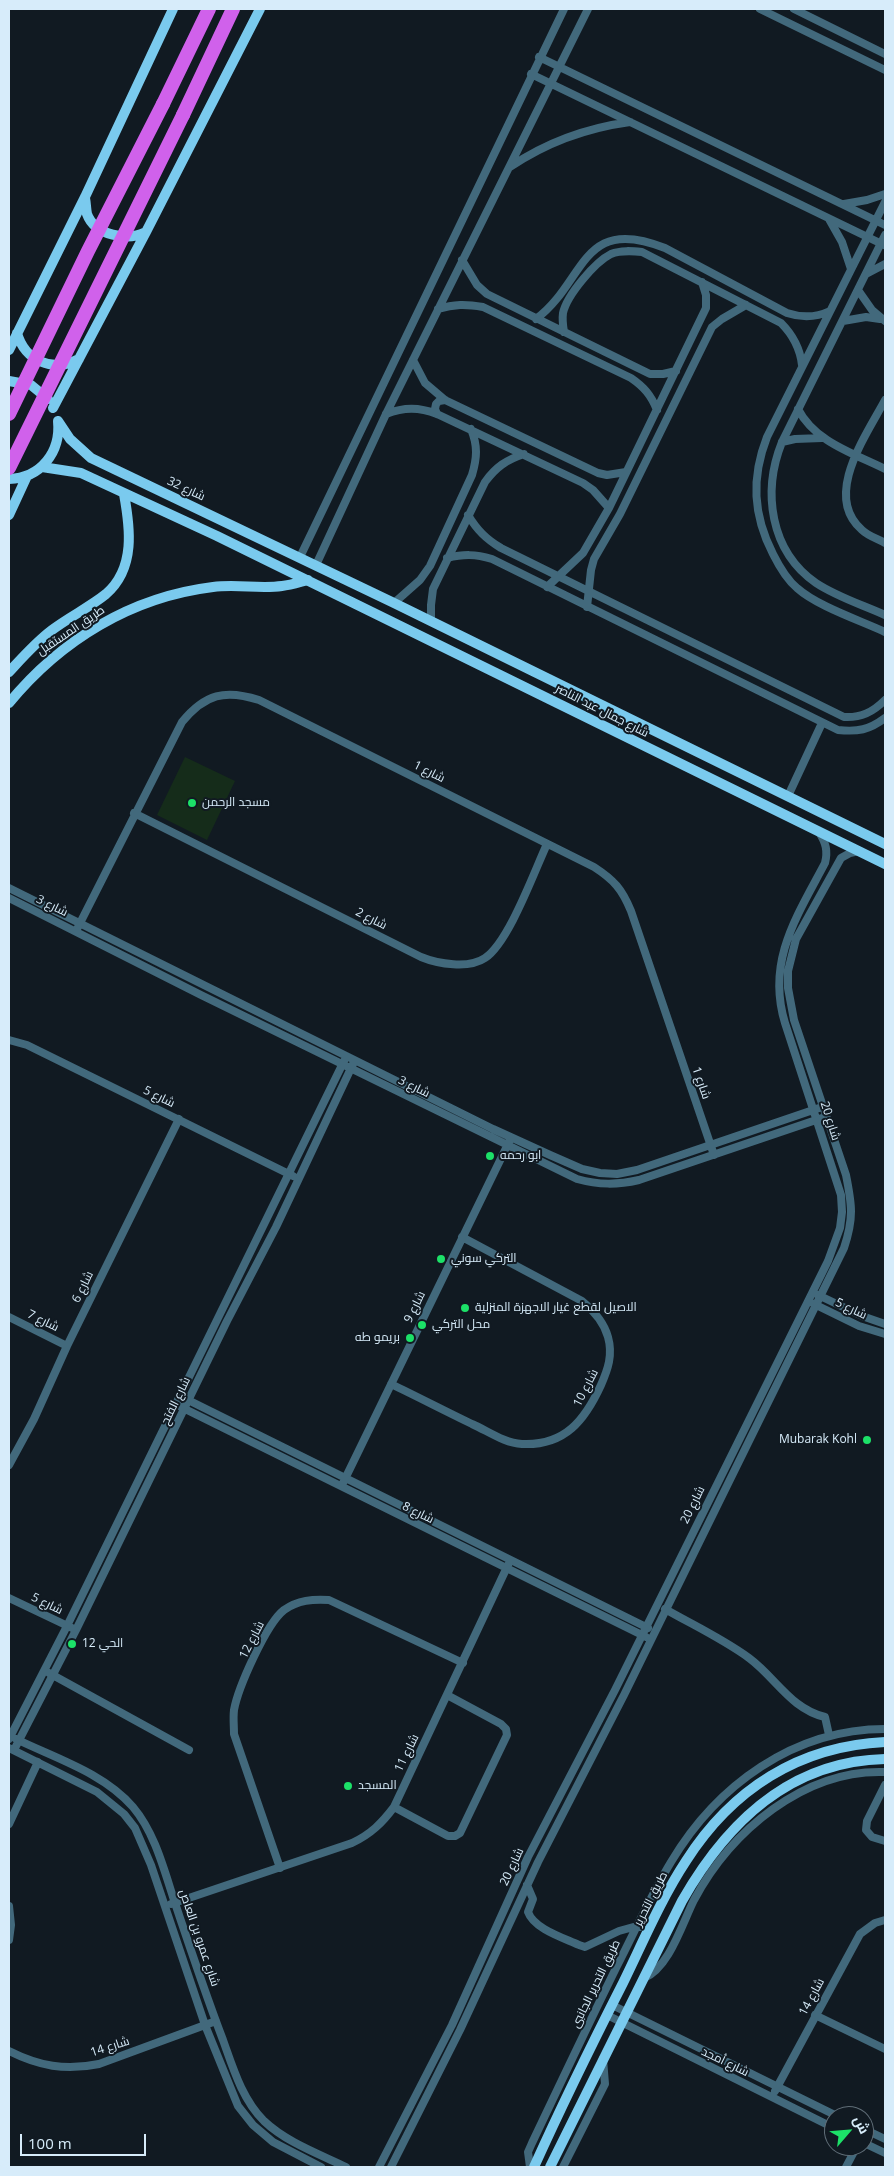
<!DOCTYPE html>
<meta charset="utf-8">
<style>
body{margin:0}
#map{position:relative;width:894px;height:2176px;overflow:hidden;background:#111a22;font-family:"Open Sans",Cairo,sans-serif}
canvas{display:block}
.frame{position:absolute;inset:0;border:10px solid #d7ecfa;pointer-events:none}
.north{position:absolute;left:824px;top:2106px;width:50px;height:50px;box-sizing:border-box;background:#111a22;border:1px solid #606e78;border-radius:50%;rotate:63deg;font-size:14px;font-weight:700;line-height:20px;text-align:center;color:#d7ecfa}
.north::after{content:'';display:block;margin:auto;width:18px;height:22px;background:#1ce168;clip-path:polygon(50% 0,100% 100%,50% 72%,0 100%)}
.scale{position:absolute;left:20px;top:2134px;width:126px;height:22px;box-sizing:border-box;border:2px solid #d7ecfa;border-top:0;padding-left:6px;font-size:15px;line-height:18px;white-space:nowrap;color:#d7ecfa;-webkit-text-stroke:4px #111a22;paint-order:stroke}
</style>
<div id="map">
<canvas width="894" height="2176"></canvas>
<div class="frame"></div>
<div class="north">ش</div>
<div class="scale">100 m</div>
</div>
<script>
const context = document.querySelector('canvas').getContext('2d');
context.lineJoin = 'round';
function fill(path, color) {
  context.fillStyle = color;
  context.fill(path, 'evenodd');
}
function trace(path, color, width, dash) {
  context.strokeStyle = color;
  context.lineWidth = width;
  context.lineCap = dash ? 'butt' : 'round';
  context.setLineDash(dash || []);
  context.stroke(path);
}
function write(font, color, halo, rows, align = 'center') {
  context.font = font + ' "Open Sans",Cairo,sans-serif';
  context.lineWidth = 4;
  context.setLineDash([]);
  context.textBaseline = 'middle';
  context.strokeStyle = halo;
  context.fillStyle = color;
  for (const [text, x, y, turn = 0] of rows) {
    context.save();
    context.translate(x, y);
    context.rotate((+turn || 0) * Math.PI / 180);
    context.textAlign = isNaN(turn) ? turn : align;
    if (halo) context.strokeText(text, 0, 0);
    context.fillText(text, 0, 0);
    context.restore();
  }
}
fill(new Path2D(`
 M 185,757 L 235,781 L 207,840 L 157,815 Z`), '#152c1a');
trace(new Path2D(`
 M 760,9 L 885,70
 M 794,9 L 885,54
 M 539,57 L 885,225
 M 531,74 L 884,245
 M 510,167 C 547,142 586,128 630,122
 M 885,202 L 767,437 C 751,478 753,515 773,554 C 779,566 786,579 797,588 C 817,606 859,620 885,632
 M 844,204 L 867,200 L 885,194
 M 829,219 L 842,242 L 851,269
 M 885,235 L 782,442 C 762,492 770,551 816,583 C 837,597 863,605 885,615
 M 462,260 L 477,285 L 487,294 L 650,374 L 663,374 L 676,371
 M 866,274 L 885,264
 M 858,290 L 872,310 L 885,321
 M 438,309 C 454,304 466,304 483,307 L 631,378 C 644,387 651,395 657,410
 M 536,319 C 586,282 580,214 665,248 L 787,313 C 802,318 815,318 830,311
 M 843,321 L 866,317 L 880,319
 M 564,332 C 563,326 562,320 563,313 C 567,295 595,262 611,254 C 621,250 632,251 642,252 L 781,323 C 793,335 800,348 802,365
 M 413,360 L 425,383 L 445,400 L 598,473 L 607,475 L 626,472
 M 885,400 C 867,434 822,496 862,530 C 868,536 878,539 885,543
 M 798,409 C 815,442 853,453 885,469
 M 386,414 C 404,407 419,407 437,414 L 583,483 L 593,490 L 609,508
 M 437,414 L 435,409 L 436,404 L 439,401 L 445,400
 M 782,442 L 795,439 L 822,438
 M 468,515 C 477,530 486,539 501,548 L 844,717 C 861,718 873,712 885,700
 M 300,557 L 564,9
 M 447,558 C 464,554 475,554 492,559 L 838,730 C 858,732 869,730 885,718
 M 316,565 L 386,414 L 588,9
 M 547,587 L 583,553 L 609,508 L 706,308 L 706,295 L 702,282
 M 394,603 L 420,580 L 430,566 L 472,475 C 477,458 478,446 471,429
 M 587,607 L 591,570 L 594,559 L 620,514 L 712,327 L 722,319 L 746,305
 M 431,621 L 431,605 L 433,589 L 485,482 C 496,467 506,460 524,454
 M 788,796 L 822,723
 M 134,813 L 421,957 C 438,964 469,969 485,958 C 509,942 534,872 547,844
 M 9,888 L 493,1129 L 550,1155 L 582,1169 L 600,1173 L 617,1174 L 637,1170 L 819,1108
 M 9,898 L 201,995 L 577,1179 C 599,1185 617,1185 639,1180 L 822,1118
 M 76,931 L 182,722 C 205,694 225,689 259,700 L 594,867 C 614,880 622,889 631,911 L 714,1155
 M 9,1040 L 27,1045 L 293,1176
 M 818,1295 L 862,1316 L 885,1324
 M 814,1304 L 859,1326 L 885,1334
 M 9,1317 L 67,1346
 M 391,1384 C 418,1397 445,1411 472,1424 C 488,1431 504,1443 522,1444 C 565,1446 585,1420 601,1385 C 608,1369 613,1355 608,1337 C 604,1322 594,1311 582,1301 L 462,1237
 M 186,1399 L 648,1628
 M 181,1407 L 646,1637
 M 9,1465 L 34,1419 L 67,1346 L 179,1119
 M 343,1483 L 509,1142
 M 9,1598 L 72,1628
 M 665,1609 C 693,1625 723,1639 749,1658 C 776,1678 791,1709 825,1717 L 829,1735
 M 49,1673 L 189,1750
 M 9,1739 L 67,1626 L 344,1061
 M 16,1739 C 55,1758 104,1773 133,1807 C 154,1832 163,1866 173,1897 C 189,1945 205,1993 223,2040 C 233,2068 242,2099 264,2121 C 286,2142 319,2154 346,2167
 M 9,1748 L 97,1792 L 124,1814 L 135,1828 L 151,1865 L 205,2025 L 238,2106 L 253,2125 L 273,2142 L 321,2167
 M 14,1750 L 76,1630 L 227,1321 L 276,1227 L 353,1064
 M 885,1785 L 867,1821 L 866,1830 L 872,1837 L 885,1841
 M 394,1807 L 448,1836 L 455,1836 L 460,1833 L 507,1735 L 506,1729 L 501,1724 L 447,1695
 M 9,1824 L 38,1762
 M 280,1868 L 234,1734 C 234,1726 233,1718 234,1710 C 238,1688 266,1624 284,1610 C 298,1600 313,1599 329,1600 L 463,1663
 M 527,1885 L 533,1899 L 528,1912 C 534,1929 564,1938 579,1945 L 585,1947 L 619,1931 L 637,1926 L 640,1927
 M 171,1904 L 352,1843 C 371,1834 382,1823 394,1807 L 508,1565
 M 9,1906 L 11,1925 L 9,1940
 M 644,1978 C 669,1968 682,1924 694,1900 C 731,1831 804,1769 885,1772
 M 612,2005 L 837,2116
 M 607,2015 L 834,2128
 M 815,2015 L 885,2049
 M 9,2051 C 39,2066 65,2071 99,2064 L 216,2021
 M 775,2091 L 860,1934 L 875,1923 L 885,1920
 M 864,2129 L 885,2139
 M 864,2143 L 885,2153
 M 379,2167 L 452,2025 L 528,1857 L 615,1690 L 828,1261 L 840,1228 L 842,1212 L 841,1195 L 785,1023 C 766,961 797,916 825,863 C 828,851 826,843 819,832
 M 391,2167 L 460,2030 L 538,1862 L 624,1695 L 844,1248 C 854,1218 852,1205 846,1175 L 794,1020 L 788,988 L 788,971 L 796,939 L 841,858 L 850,853 L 859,851
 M 530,2167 L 528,2152 L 532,2143 C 560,2084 588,2025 617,1966 C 635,1931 651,1895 671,1862 C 717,1785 794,1729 885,1729
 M 563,2167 L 605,2084 L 603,2059
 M 846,2167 L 857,2146`), '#42697c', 8);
trace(new Path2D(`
 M 85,198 C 86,203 86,209 87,214 C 95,236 128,241 146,232
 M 17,333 C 25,361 53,373 79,359
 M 9,350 L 85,197 L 173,9
 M 9,381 L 31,385 L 48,399
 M 53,408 L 146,232 L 260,9
 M 58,421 L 70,439 L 91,458 L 394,603 L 885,844
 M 42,467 L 81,473 L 217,536 L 885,864
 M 9,479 C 41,478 61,452 58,421
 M 9,515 L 27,476
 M 9,672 C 22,658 36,642 52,630 C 69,617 90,607 106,594 C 136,568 130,527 124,494
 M 9,703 C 61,640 131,597 213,587 C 236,584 260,589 282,586 C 291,585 300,582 308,580
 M 534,2167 C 562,2105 592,2044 623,1983 C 643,1942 661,1899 686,1861 C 732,1789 799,1746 885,1742
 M 550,2167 L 682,1901 C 727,1822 790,1761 885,1759`), '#7acaee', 10);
trace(new Path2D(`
 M 163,104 L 209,9
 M 183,115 L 233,9`), '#d061eb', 14);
trace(new Path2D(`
 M 9,414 L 88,251 L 163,104
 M 9,468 L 183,115`), '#d061eb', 14);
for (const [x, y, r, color] of [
 [192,803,5,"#1ce168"],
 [490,1156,5,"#1ce168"],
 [441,1259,5,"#1ce168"],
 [465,1308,5,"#1ce168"],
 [422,1325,5,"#1ce168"],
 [410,1338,5,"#1ce168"],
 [867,1440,5,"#1ce168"],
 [72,1644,5,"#1ce168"],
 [348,1786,5,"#1ce168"]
]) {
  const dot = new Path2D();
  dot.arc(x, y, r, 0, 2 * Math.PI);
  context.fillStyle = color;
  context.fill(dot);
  trace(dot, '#111a22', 2);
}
write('12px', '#d7ecfa', '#111a22', [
 ["شارع 32",186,489,25],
 ["طريق المستقبل",71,631,-34],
 ["شارع جمال عبد الناصر",602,711,27],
 ["شارع 1",429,772,27],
 ["شارع 3",52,906,26],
 ["شارع 2",371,919,27],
 ["شارع 1",701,1083,71],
 ["شارع 3",414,1087,26],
 ["شارع 5",159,1097,26],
 ["شارع 20",830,1121,72],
 ["شارع 6",83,1287,-64],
 ["شارع 9",415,1307,-64],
 ["شارع 5",851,1309,25],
 ["شارع 7",43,1321,26],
 ["شارع 10",586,1388,-63],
 ["شارع الفتح",176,1401,-64],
 ["شارع 20",693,1505,-64],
 ["شارع 8",418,1513,26],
 ["شارع 5",47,1604,26],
 ["شارع 12",252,1640,-63],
 ["شارع 11",407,1753,-64],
 ["شارع 20",512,1867,-65],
 ["طريق التحرير",651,1899,-63],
 ["شارع عمرو بن العاص",199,1938,71],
 ["طريق التحرير الجانبى",596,1984,-64],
 ["شارع 14",812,1997,-62],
 ["شارع 14",110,2047,-18],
 ["شارع أمجد",725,2062,26]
]);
write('12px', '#d7ecfa', '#111a22', [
 ["مسجد الرحمن",202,803],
 ["ابو رحمه",500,1156],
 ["التركي سوني",451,1259],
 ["الاصيل لقطع غيار الاجهزة المنزلية",475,1308],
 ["محل التركي",432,1325],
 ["بريمو طه",400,1338,"right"],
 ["Mubarak Kohl",857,1440,"right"],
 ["الحي 12",82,1644],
 ["المسجد",358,1786]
], 'left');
</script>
